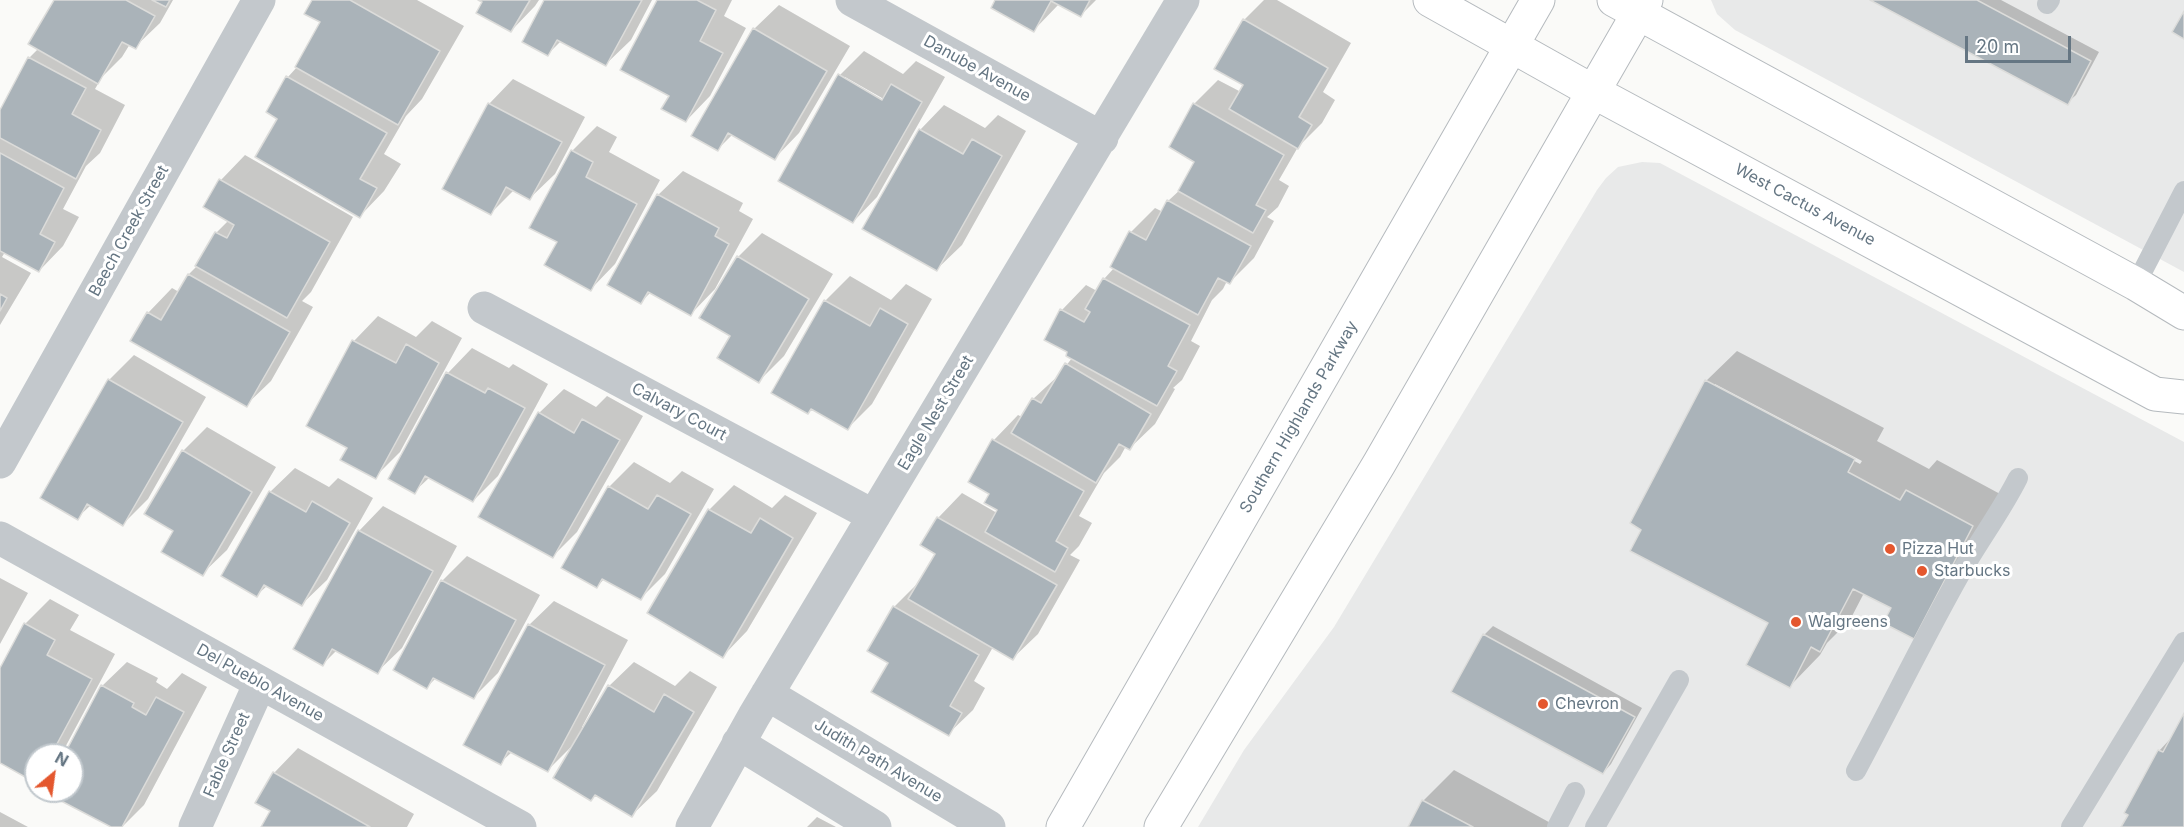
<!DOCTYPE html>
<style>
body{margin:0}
#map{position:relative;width:2184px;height:827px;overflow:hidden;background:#fafaf8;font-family:Inter,sans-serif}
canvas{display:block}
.north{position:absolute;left:24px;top:743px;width:60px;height:60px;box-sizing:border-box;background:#fff;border:2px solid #c1c8cd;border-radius:50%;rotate:29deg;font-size:16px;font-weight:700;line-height:24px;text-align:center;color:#657683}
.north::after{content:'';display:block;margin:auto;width:21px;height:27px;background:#e4572e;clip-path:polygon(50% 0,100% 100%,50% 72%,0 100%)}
.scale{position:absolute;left:1965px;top:36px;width:106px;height:27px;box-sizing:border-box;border:3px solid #657683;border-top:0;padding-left:8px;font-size:18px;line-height:21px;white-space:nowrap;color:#657683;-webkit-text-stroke:4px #fff;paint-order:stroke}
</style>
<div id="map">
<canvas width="2184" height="827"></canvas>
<div class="north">N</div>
<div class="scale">20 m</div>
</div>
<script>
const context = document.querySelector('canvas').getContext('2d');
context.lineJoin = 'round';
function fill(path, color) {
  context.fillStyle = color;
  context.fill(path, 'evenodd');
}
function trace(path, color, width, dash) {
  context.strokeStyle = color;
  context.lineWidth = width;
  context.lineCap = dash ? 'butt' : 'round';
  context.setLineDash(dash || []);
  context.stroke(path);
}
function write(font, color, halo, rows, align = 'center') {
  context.font = font + ' Inter,sans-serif';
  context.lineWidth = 6;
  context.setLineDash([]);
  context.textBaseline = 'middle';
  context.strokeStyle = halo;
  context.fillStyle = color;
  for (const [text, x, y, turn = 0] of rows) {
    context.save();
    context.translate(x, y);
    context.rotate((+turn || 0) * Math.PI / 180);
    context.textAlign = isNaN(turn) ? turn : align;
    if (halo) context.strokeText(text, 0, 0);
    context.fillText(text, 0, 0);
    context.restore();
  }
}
fill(new Path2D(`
 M 1711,0 L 2184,0 L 2184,272 L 1735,30 L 1717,14 Z
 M 1642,162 L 1660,163 L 2184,442 L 2184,827 L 1198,827 L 1244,750 L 1334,627 L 1597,190 L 1606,178 L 1618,167 Z`), '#e8e9e9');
fill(new Path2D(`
 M 55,0 L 173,0 L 160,23 L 135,47 L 130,44 L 122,57 L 102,77 L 95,89 L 125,105 L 100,153 L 86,166 L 63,209 L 79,217 L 63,246 L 39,271 L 5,252 L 2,257 L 31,273 L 0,325 L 0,113 L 29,58 L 39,48 Z
 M 314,0 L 417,0 L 464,26 L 422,99 L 406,116 L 384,154 L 401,164 L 384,191 L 360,216 L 279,119 L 268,112 L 288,77 L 297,67 L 322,22 Z
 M 482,0 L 539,0 L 535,6 L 511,31 Z
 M 546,0 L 652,0 L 631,40 L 606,64 L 561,41 L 548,54 Z
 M 658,0 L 732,0 L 724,16 L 746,28 L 710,96 L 686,121 L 671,95 Z
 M 997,0 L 1096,0 L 1081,15 L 1059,4 L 1034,30 Z
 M 1264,0 L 1277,0 L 1351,43 L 1323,92 L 1335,100 L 1322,123 L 1298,147 L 1279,180 L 1289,186 L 1278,207 L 1267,217 L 1274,221 L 1254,258 L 1230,282 L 1227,281 L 1223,289 L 1212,300 L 1191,341 L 1200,346 L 1182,380 L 1173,388 L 1175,389 L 1155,424 L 1130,448 L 1126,446 L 1120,457 L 1104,473 L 1079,516 L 1092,523 L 1079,546 L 1070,555 L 1080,560 L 1038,634 L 1013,658 L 993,647 L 974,681 L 985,688 L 973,710 L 948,734 L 890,662 L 869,650 L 894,607 L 919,582 L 937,554 L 938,518 L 962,493 L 997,513 L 999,510 L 991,494 L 970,481 L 994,440 L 1018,415 L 1022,417 L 1033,399 L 1059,375 L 1072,358 L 1062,310 L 1086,285 L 1097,291 L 1104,279 L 1114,268 L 1131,232 L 1155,208 L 1163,212 L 1168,201 L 1181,189 L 1196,161 L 1194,104 L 1218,80 L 1241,92 L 1245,85 L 1244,20 Z
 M 1873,0 L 2001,0 L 2099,52 L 2076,95 L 2067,103 Z
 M 779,5 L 850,46 L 799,133 L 775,158 L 733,134 L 718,149 L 754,29 Z
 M 864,51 L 903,74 L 916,61 L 945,77 L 877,197 L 853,222 L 840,75 ZM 845,77 L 889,102 L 888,105 L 845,80 Z
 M 513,79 L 585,117 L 555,174 L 530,198 L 514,190 L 491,213 L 489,104 Z
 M 944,105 L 985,128 L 998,115 L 1026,131 L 962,245 L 937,269 L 920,130 Z
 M 597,126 L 617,137 L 609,152 L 660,180 L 615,264 L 591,289 L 559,242 L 572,151 Z
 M 245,155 L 353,217 L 311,292 L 302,301 L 313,307 L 271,381 L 246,405 L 148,313 L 172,288 L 179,292 L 189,274 L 196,267 L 216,233 L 229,220 L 205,206 L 221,180 Z
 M 683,171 L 743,203 L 739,211 L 753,219 L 715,289 L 691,314 L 651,292 L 641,302 L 658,195 Z
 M 762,233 L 833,274 L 784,356 L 759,381 L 732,336 L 738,257 Z
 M 850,276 L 891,300 L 906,284 L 932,299 L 872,404 L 848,428 L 825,301 Z
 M 378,316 L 416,337 L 432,321 L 462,338 L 400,452 L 375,477 L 349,448 L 308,426 L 354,341 Z
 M 472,348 L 509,368 L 513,364 L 548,384 L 498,476 L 473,501 L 430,477 L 414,492 L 390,479 L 448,373 Z
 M 1737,351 L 1884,428 L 1877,441 L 1929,469 L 1937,460 L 2002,495 L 1914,637 L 1893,607 L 1864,593 L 1850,620 L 1827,643 L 1820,655 L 1790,686 L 1770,623 L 1706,381 ZM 1715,384 L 1862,461 L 1860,464 L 1715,387 Z
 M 134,355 L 206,397 L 148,499 L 123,524 L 91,505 L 77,518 L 109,380 Z
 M 564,389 L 596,407 L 607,396 L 643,416 L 577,532 L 552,557 L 539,413 Z
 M 207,427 L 276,467 L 227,550 L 202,574 L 175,530 L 183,451 Z
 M 634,462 L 670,483 L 682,471 L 714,489 L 665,574 L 641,598 L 605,578 L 597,587 L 563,567 L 609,487 Z
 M 295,468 L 329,487 L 338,478 L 373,498 L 327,580 L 302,604 L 268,585 L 257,595 L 270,492 Z
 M 734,485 L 772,508 L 785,495 L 817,513 L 747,631 L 723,656 L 649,612 L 709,510 Z
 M 383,506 L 457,546 L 402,648 L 377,672 L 337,650 L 323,664 L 359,531 Z
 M 467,556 L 540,595 L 498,673 L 474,697 L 436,678 L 427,687 L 442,581 Z
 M 0,578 L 28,593 L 0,644 Z
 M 50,599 L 79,615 L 70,630 L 115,654 L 61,755 L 36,755 L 36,780 L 0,762 L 0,671 L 25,624 Z
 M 554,601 L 628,640 L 582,727 L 584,729 L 609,686 L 634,662 L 675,686 L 690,671 L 717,687 L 657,791 L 632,815 L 596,794 L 591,799 L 574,744 L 548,770 L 512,752 L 500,763 L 529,625 Z
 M 1493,626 L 1642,708 L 1611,764 L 1603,773 L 1484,635 Z
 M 127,662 L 158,678 L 156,682 L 167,689 L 182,673 L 207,687 L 144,805 L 122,827 L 114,827 L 46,791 L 72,791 L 72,755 L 65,755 L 102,686 Z
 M 2184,715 L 2184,827 L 2123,827 L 2159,751 L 2172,737 Z
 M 298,748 L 414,814 L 407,827 L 263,827 L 272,811 L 274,773 Z
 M 1454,770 L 1556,826 L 1555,827 L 1409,827 L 1424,800 Z
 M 0,812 L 28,827 L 0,827 Z
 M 817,817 L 836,827 L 807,827 Z`), '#0003');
const building = new Path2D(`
 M 54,0 L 126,0 L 155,16 L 136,49 L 122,42 L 98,84 L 28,44 Z
 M 152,0 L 170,0 L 166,7 Z
 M 312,0 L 350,0 L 440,51 L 398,125 L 295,67 L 320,22 L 304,14 Z
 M 478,0 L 530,0 L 511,32 L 476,13 L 482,2 Z
 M 544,0 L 642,0 L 606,66 L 557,40 L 548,56 L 522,42 Z
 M 657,0 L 697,0 L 716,10 L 700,41 L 723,53 L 686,122 L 661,109 L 669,96 L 620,70 Z
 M 995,0 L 1090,0 L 1081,17 L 1051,1 L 1034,32 L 991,8 Z
 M 1870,0 L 1977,0 L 2091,61 L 2068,105 Z
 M 2184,11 L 2184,39 L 2172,32 Z
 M 1243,19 L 1328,68 L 1299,117 L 1312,125 L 1298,149 L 1229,109 L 1243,85 L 1214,69 Z
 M 753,28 L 827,71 L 775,160 L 728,133 L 718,151 L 691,136 Z
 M 28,57 L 86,88 L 72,114 L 101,130 L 76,179 L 0,138 L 0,110 Z
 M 838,74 L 882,100 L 891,84 L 922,102 L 853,223 L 778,181 Z
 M 286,76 L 387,133 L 360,179 L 377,188 L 360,218 L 255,157 L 277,119 L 266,112 Z
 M 488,103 L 562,142 L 530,200 L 506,187 L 491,215 L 442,189 Z
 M 1193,103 L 1284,155 L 1256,205 L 1266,210 L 1253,233 L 1178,191 L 1194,162 L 1169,147 Z
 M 919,129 L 963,154 L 972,139 L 1002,156 L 937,271 L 862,229 Z
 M 571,150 L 593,162 L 586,177 L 637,204 L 591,291 L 544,265 L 557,242 L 529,228 Z
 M 0,153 L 64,188 L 40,234 L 55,242 L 39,272 L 0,251 Z
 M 219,179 L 330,242 L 287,318 L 195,266 L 215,232 L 227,238 L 234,225 L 203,207 Z
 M 657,194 L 719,228 L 715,236 L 729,244 L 691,316 L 648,292 L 641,304 L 607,285 Z
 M 1167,200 L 1251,246 L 1230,284 L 1218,278 L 1198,315 L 1110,267 L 1129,231 L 1146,240 Z
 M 737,256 L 809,299 L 759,383 L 717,358 L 730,336 L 699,318 Z
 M 188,274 L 290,332 L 247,407 L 130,341 L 147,312 L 161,320 Z
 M 1103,278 L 1190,325 L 1168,366 L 1177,371 L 1157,406 L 1066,356 L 1067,352 L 1044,340 L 1060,309 L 1084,322 L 1090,312 L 1085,309 Z
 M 0,294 L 7,298 L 0,311 Z
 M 824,300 L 870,326 L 880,308 L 908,324 L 848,430 L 811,409 L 808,414 L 771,393 Z
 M 352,340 L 396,363 L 406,344 L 439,363 L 376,479 L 340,460 L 347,448 L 306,426 Z
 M 1065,363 L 1151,414 L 1130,450 L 1119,444 L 1096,483 L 1011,433 L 1032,398 L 1041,403 Z
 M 446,372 L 485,393 L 488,388 L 525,408 L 473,502 L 425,476 L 415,494 L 388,479 Z
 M 108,379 L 183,422 L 123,526 L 87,504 L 78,520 L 40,498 Z
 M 1705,380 L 1855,459 L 1848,472 L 1900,500 L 1906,490 L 1973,526 L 1914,639 L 1883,623 L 1891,608 L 1853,589 L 1820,652 L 1811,647 L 1790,688 L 1746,665 L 1768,623 L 1630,551 L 1641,530 L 1630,523 Z
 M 538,412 L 574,433 L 582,419 L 620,440 L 553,558 L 478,517 Z
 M 992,439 L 1084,491 L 1056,541 L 1068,548 L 1055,572 L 985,532 L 997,510 L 984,503 L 989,494 L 968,482 Z
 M 182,450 L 252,492 L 203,576 L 161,552 L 173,531 L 144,514 Z
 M 608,486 L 648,509 L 657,495 L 691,514 L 641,600 L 602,579 L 597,588 L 561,568 Z
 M 269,491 L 306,512 L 312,501 L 350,523 L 302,606 L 264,585 L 257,597 L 221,576 Z
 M 708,509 L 751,533 L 760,518 L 793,538 L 723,658 L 647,613 Z
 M 937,517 L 1057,585 L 1013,660 L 908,599 L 935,554 L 920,545 Z
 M 358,530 L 433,571 L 378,674 L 332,649 L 323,666 L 293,649 Z
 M 441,580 L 516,620 L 474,699 L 433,678 L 427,689 L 393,670 Z
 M 893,606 L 979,655 L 950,706 L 962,713 L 949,736 L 871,692 L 888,663 L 867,651 Z
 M 24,623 L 55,640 L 47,655 L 92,679 L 51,755 L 36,755 L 36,783 L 0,763 L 0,668 Z
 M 528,624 L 605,665 L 548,772 L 508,751 L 501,765 L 463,745 Z
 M 1483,634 L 1635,717 L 1603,774 L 1451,692 Z
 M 101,685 L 134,703 L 132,707 L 146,715 L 156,697 L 184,712 L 122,827 L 111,827 L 44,792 L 72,791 L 72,755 L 64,755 Z
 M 608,685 L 654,712 L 664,694 L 694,712 L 632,817 L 595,795 L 591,801 L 553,778 Z
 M 2184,713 L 2184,827 L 2121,827 L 2128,815 L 2124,813 L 2158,750 L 2163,752 Z
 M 273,772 L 370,827 L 261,827 L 270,811 L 255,803 Z
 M 1422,800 L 1473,827 L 1408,827 Z`);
fill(building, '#aab3b9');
trace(building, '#dcdcda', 1.5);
const primary = new Path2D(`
 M 1430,0 L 1594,92 L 2155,394 L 2184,397
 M 1614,0 L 2136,284 L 2184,313
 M 1063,827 L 1538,0
 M 1161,827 L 1379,464 L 1646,0`);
trace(primary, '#b5babe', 35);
trace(new Path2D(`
 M 2047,4 L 2050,0
 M 2136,284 L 2184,191
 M 1856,771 C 1891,706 1923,640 1959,576 C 1978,542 2001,512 2018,478
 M 1557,827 L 1575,792
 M 1595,827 L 1679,680
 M 2071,827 L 2184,642`), '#c3c8cc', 20);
trace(new Path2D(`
 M 852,0 L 1102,138
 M 484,308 L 874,516
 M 0,462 L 259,0
 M 0,538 L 520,827
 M 767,694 L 989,827
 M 738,743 L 875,827
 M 195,827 L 260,683
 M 692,827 L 754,716 L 1183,0`), '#c3c8cc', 33);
trace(primary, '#fff', 33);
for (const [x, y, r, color] of [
 [1890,549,6,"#e4572e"],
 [1922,571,6,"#e4572e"],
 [1796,622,6,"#e4572e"],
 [1543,704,6,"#e4572e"]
]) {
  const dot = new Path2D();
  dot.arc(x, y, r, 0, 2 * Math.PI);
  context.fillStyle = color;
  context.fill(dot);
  trace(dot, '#fff', 2);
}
write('16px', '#657683', '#fff', [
 ["Danube Avenue",977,69,29],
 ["West Cactus Avenue",1805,205,28],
 ["Beech Creek Street",129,231,-61],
 ["Calvary Court",679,412,28],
 ["Eagle Nest Street",936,413,-59],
 ["Southern Highlands Parkway",1299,417,-60],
 ["Del Pueblo Avenue",260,683,29],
 ["Fable Street",227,755,-66],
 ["Judith Path Avenue",878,761,31]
]);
write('16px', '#657683', '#fff', [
 ["Pizza Hut",1902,549],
 ["Starbucks",1934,571],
 ["Walgreens",1808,622],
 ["Chevron",1555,704]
], 'left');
</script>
